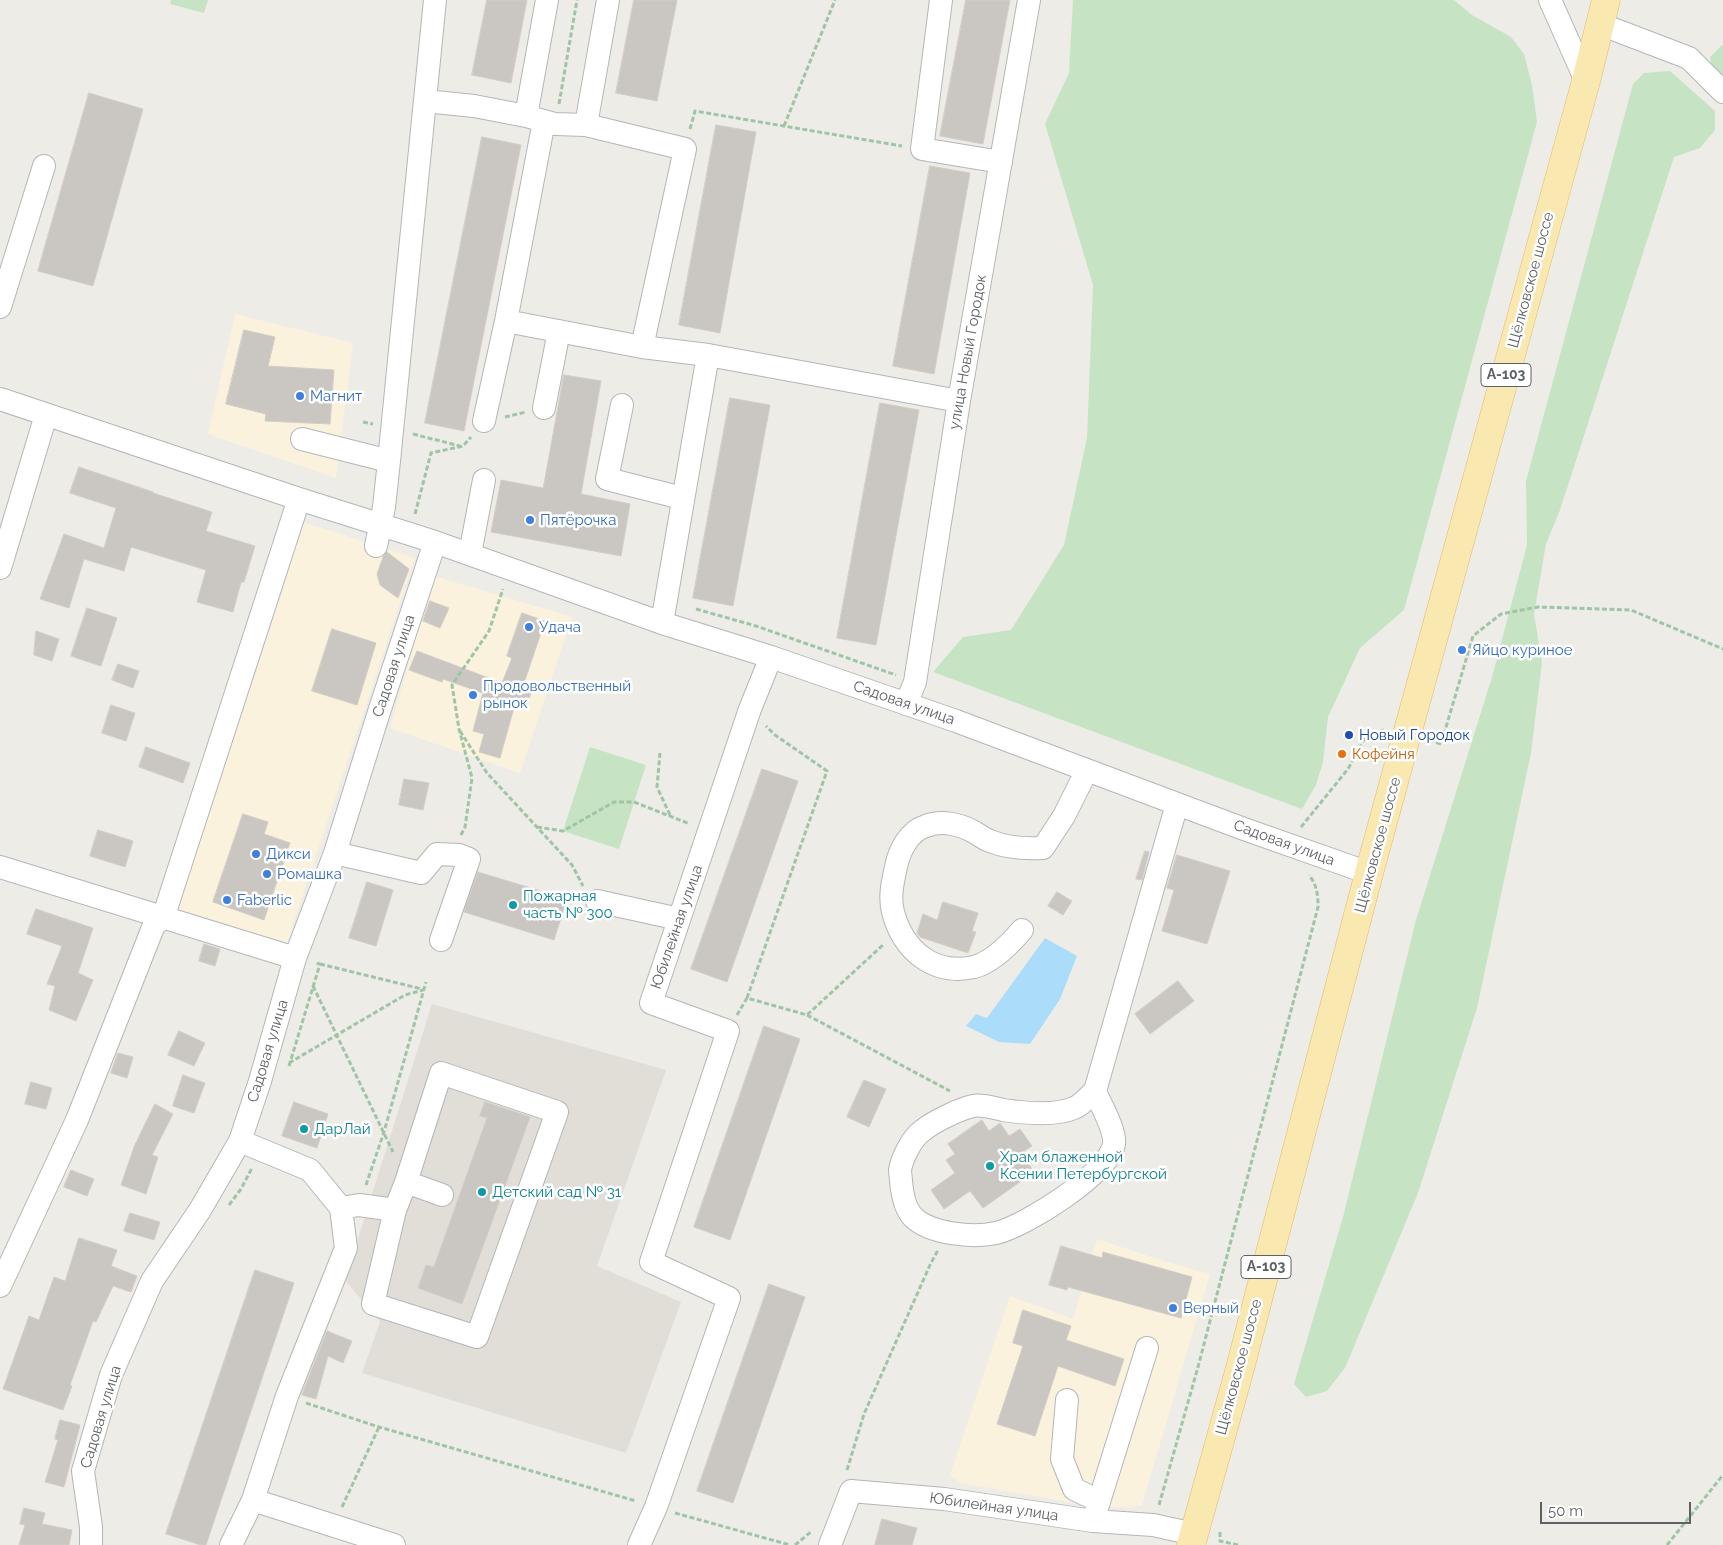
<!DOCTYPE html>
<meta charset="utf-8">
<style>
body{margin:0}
#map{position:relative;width:1723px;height:1545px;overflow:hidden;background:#eeece6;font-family:Raleway,sans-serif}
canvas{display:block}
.scale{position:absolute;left:1540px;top:1502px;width:151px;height:22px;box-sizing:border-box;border:2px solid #5d6165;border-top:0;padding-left:6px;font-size:15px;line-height:18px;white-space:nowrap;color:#5d6165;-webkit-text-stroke:4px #fff;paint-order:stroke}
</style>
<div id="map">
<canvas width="1723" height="1545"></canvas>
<div class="scale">50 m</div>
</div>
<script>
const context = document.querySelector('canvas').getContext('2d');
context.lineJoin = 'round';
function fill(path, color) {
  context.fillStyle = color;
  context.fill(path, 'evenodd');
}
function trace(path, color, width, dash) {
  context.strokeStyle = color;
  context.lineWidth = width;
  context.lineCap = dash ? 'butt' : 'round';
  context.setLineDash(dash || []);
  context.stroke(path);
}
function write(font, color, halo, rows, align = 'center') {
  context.font = font + ' Raleway,sans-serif';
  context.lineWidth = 5;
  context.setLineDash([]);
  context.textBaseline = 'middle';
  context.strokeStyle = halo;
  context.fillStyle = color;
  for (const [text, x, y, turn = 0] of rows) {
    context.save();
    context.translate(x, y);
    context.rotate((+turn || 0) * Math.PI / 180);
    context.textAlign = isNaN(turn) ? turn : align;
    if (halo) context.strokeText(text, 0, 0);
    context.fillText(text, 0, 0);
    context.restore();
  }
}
fill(new Path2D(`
 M 235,314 L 353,343 L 336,478 L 208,434 Z
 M 297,520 L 415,558 L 287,943 L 177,910 L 284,587 L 276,584 Z
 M 434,576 L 572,617 L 520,773 L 390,728 Z
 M 1097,1239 L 1161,1260 L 1210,1274 L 1142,1505 L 1129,1508 L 1075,1503 L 961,1483 L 950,1475 L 1010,1296 L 1073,1319 Z`), '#fbf2dd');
fill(new Path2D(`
 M 432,1004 L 666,1070 L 597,1266 L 681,1302 L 626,1453 L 362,1373 L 380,1322 L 345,1280 Z`), '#e1ddd7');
fill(new Path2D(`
 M 171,0 L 208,0 L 204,13 L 170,4 Z
 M 1073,0 L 1454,0 L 1472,15 L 1511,37 L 1524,54 L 1532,85 L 1537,122 L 1404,610 L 1360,648 L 1328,717 L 1323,762 L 1316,785 L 1302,809 L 933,672 L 963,637 L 1011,630 L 1064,545 L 1087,438 L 1093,285 L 1045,124 L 1069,73 Z
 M 1723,44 L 1723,98 L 1714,79 L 1710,57 Z
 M 1670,71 L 1715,111 L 1715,130 L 1700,148 L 1674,157 L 1560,510 L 1546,544 L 1534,614 L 1542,662 L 1531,753 L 1477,1008 L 1418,1193 L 1345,1368 L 1327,1391 L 1306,1397 L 1294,1384 L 1343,1217 L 1416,920 L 1492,677 L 1527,545 L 1526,481 L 1633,84 L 1644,73 Z
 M 590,747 L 646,765 L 619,849 L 563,831 Z`), '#c6e4c4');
fill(new Path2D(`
 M 1045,938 L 1077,956 L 1060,999 L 1030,1044 L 999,1042 L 966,1026 L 976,1014 L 987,1018 Z`), '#abdcf9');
const building = new Path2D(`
 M 487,0 L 527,0 L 511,83 L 472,75 Z
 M 634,0 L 677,0 L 657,101 L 616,93 Z
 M 966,0 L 1010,0 L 983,144 L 940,136 Z
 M 89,93 L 143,109 L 93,286 L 38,271 Z
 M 716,125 L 756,132 L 720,333 L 679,325 Z
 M 482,137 L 521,145 L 464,431 L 425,423 Z
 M 930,166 L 970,173 L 934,374 L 893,366 Z
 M 244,330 L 275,337 L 268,366 L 334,370 L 330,424 L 265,421 L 266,414 L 226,404 Z
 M 564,375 L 601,381 L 581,494 L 630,504 L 621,556 L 491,532 L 501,480 L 543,488 Z
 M 730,398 L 770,405 L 733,606 L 693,598 Z
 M 880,403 L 919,410 L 876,645 L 837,638 Z
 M 79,467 L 153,492 L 153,493 L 212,512 L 206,531 L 255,546 L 244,582 L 241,582 L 233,612 L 197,602 L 206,570 L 131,547 L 124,571 L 84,559 L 69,608 L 40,599 L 64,534 L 104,548 L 116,508 L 70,493 Z
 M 387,552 L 409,569 L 398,598 L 380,585 L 377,574 L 383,557 Z
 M 430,601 L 449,608 L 440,628 L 423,621 Z
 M 87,608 L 117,618 L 101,666 L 71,656 Z
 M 522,613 L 545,621 L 524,683 L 533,687 L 526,707 L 515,704 L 500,758 L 479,752 L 484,734 L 473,731 L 483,693 L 443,679 L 442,682 L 409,670 L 417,651 L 502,683 L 512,658 L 507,656 Z
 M 332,629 L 376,643 L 357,705 L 312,691 Z
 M 36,631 L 59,639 L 52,661 L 34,655 Z
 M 118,664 L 139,671 L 133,688 L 112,680 Z
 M 111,705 L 135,713 L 126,741 L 102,733 Z
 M 146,747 L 190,763 L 183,783 L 139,767 Z
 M 762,769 L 798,781 L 727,982 L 691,969 Z
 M 404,779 L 429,783 L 423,810 L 399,805 Z
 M 243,814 L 268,822 L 264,834 L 290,843 L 264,920 L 213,902 Z
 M 98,830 L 133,841 L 125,867 L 90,856 Z
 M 1145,851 L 1149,852 L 1142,880 L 1136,879 Z
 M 1177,855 L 1230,871 L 1207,944 L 1162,931 L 1174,890 L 1167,888 Z
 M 478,872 L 567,899 L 554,940 L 464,912 Z
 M 367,882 L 393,890 L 376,946 L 349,938 Z
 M 1057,892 L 1072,901 L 1063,915 L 1048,906 Z
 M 943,902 L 978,913 L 972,931 L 976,932 L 968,953 L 920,937 L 917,933 L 923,914 L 937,920 Z
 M 36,909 L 93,928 L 78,973 L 93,980 L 76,1021 L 49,1010 L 55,986 L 47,984 L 62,946 L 27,934 Z
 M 204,944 L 220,949 L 215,966 L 199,961 Z
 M 1178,981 L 1194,1001 L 1150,1034 L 1135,1014 Z
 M 764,1026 L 800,1039 L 730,1240 L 694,1227 Z
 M 179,1031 L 205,1043 L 194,1066 L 168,1055 Z
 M 118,1053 L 133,1057 L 127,1078 L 111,1073 Z
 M 183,1075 L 205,1083 L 194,1113 L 173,1106 Z
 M 864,1080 L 886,1089 L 869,1127 L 847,1117 Z
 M 31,1082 L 52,1088 L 46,1109 L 25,1104 Z
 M 294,1102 L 328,1114 L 317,1148 L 282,1136 Z
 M 485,1102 L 530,1117 L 462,1304 L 418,1288 L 426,1265 L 434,1267 L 487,1118 L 480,1116 Z
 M 155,1104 L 173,1114 L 152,1155 L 158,1157 L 146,1194 L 121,1185 L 134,1147 Z
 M 982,1120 L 989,1131 L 1000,1123 L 1009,1136 L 1020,1129 L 1032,1146 L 1021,1153 L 1034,1172 L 983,1208 L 970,1191 L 944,1209 L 931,1190 L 955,1173 L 946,1160 L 955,1154 L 948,1144 Z
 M 71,1170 L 94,1179 L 87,1196 L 64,1187 Z
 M 130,1213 L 160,1222 L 154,1240 L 124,1231 Z
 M 79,1238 L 117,1250 L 111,1266 L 137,1276 L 131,1292 L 113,1286 L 96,1322 L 93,1321 L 70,1385 L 72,1386 L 63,1410 L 3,1389 L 29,1316 L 39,1320 L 54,1277 L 65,1281 Z
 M 1061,1246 L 1102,1258 L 1103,1252 L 1192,1277 L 1181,1318 L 1068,1287 L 1067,1290 L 1049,1285 Z
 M 255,1270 L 294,1283 L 206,1545 L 201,1545 L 166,1534 Z
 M 769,1284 L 805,1297 L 733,1503 L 697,1491 Z
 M 1023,1310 L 1071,1326 L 1066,1340 L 1124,1359 L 1115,1386 L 1058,1366 L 1035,1436 L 997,1424 L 1023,1346 L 1013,1343 Z
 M 327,1331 L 352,1341 L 343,1363 L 328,1356 L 316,1399 L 302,1395 Z
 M 60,1420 L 80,1425 L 64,1487 L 45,1482 L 58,1440 L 55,1439 Z
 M 24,1508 L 45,1513 L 42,1524 L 72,1530 L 69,1545 L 19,1545 L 25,1525 L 20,1524 Z
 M 882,1519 L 917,1528 L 912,1545 L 875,1545 Z`);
fill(building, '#cac7c2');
trace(building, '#d3cdc4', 1);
const minor = new Path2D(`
 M 941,0 L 922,149 L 1001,162
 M 1550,0 L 1586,81
 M 1600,24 L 1689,58 L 1723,92
 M 425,101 L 474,106 L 526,116 L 555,124 L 586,125 L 685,149 L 642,347
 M 526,116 L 547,0
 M 586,125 L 608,0
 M 0,307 L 44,166
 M 506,321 L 642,347 L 708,355
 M 0,399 L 299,499 L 435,542 L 662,623 L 771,657 L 956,721 L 1244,829 L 1369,873
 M 622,405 L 607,479 L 682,498
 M 544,408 L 559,331
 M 484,421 L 506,321 L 544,121
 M 302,439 L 389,461
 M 376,546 L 384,507 L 389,461 L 435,0
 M 470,554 L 484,480
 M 0,568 L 46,415
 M 662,623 L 708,355 L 959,401
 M 906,704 L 915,682 L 959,401 L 1029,0
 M 335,853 L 421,873 L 437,854 L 459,855 L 469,859 L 441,940
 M 0,867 L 295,958
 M 597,901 L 679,919
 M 1022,930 C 1010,944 993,962 974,967 C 933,976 903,950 893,912 C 889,896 893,881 896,867 C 899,851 909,831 926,826 C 941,820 960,824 974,832 C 979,835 984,839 990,841 C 1007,848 1025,849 1043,848 L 1064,816 L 1087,770
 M 1095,1091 C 1089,1096 1082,1105 1074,1108 C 1055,1116 1023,1113 1003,1110 C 994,1108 982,1104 973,1106 C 959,1109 933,1122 922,1131 C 912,1138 902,1158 900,1170 C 900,1173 901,1178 901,1181 C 902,1192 905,1209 913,1217 C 930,1234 973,1238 996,1233 C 1024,1227 1110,1173 1114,1144 C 1116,1130 1100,1104 1095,1091 L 1177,804
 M 240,1141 L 310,1170 L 341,1208 L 346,1248 L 287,1396 L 253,1500
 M 341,1208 L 359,1205 L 395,1210 L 406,1182 L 442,1195
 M 395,1210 L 373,1304 L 477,1337 L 557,1112 L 441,1073 L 406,1182
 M 0,1286 L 77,1120 L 154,925 L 163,918 L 299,499
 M 1067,1400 L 1062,1459 L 1074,1489 L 1099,1501
 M 1093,1521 L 1147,1348
 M 91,1545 L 91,1527 L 83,1471 L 111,1375 L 152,1281 L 200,1210 L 240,1141 L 260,1081 L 295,958 L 335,853 L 379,712 L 435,542
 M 231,1545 L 253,1500 L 394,1545
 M 639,1545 L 656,1507 L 729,1298 L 651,1262 L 728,1031 L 651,1003 L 750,709 L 771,657
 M 830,1545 L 851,1491 L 944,1499 L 1093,1521 L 1153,1525 L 1194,1534`);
const major = new Path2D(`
 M 1191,1545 L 1239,1372 L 1369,873 L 1586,81 L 1606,0`);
trace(minor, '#b3b6b9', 24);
trace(major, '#e7b966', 29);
trace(new Path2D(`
 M 559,104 L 577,0
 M 784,126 L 835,0
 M 690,129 L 695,111 L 902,146
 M 505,417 L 526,412
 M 363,422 L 373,424
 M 413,434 L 460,446
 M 415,514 L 431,453 L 463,446 L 471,437
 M 696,609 L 756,626 L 896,675
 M 460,731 L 487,773 L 572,865 L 583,886
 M 1429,740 L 1441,744 L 1473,636 L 1501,614 L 1538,607 L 1631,610 L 1723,649
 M 660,753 L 657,787 L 670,815
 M 537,827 L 563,831 L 614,802 L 634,802 L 690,824
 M 1301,827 L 1348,769 L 1367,734 L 1384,730
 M 461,835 L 465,827 L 472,778 L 459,729 L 452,685 L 489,631 L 503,589
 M 320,964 L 422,989
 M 313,986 L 393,1152
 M 747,998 L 827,771 L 775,735 L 766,726
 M 737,1015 L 747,998 L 807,1015 L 884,944
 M 807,1015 L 950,1091
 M 289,1063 L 405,995 L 423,990
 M 289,1066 L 320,964 L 315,963
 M 366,1185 L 384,1132 L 426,982
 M 229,1205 L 241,1189 L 252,1168
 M 306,1403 L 379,1427 L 636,1501
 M 847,1470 L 864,1414 L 930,1265 L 938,1250
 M 1159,1505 L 1198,1367 L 1318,907 C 1318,895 1317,885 1309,875
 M 342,1507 L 379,1427
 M 675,1513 L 790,1545
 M 1220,1532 L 1220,1541 L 1238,1545
 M 795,1545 L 812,1531
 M 1667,1545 L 1723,1475`), '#9ec5a6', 3, [5, 2.5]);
trace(minor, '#fff', 22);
trace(major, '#f9e8b0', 28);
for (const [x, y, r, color] of [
 [300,396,5,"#3f7fe0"],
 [530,520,5,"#3f7fe0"],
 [529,627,5,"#3f7fe0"],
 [1462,650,5,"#3f7fe0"],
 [473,695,5,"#3f7fe0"],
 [1349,735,5,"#1a4fb4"],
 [1342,754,5,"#e8710a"],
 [256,854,5,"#3f7fe0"],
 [267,874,5,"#3f7fe0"],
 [227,900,5,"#3f7fe0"],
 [513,905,5,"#0f9aa8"],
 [304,1129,5,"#0f9aa8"],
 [990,1166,5,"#0f9aa8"],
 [482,1192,5,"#0f9aa8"],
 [1173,1308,5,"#3f7fe0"]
]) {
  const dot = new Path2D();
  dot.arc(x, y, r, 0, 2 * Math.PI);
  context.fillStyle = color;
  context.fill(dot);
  trace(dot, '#fff', 2);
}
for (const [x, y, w] of [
 [1506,375,50],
 [1266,1267,50]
]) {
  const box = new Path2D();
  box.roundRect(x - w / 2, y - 11.5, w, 23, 4);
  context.fillStyle = '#fff';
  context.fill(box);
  trace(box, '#5d6165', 1);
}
write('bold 14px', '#5d6165', null, [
 ["А-103",1506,375],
 ["А-103",1266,1267]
]);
write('15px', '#5d6165', '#fff', [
 ["Щёлковское шоссе",1531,280,-75],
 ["улица Новый Городок",968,352,-80],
 ["Садовая улица",394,666,-72],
 ["Садовая улица",904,703,19],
 ["Садовая улица",1284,843,20],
 ["Щёлковское шоссе",1378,845,-75],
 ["Юбилейная улица",677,927,-71],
 ["Садовая улица",268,1051,-73],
 ["Щёлковское шоссе",1239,1367,-75],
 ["Садовая улица",101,1417,-73],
 ["Юбилейная улица",994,1507,8]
]);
write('15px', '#366cbe', '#fff', [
 ["Магнит",310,396],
 ["Пятёрочка",540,520],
 ["Удача",539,627],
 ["Яйцо куриное",1472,650],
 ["Продовольственный",483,686],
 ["рынок",483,703],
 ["Дикси",266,854],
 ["Ромашка",277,874],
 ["Faberlic",237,900],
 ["Верный",1183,1308]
], 'left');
write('15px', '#164399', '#fff', [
 ["Новый Городок",1359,735]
], 'left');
write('15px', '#c56008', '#fff', [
 ["Кофейня",1352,754]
], 'left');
write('15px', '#0d838f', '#fff', [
 ["Пожарная",523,896],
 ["часть № 300",523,913],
 ["ДарЛай",314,1129],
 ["Храм блаженной",1000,1157],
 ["Ксении Петербургской",1000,1174],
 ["Детский сад № 31",492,1192]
], 'left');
</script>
